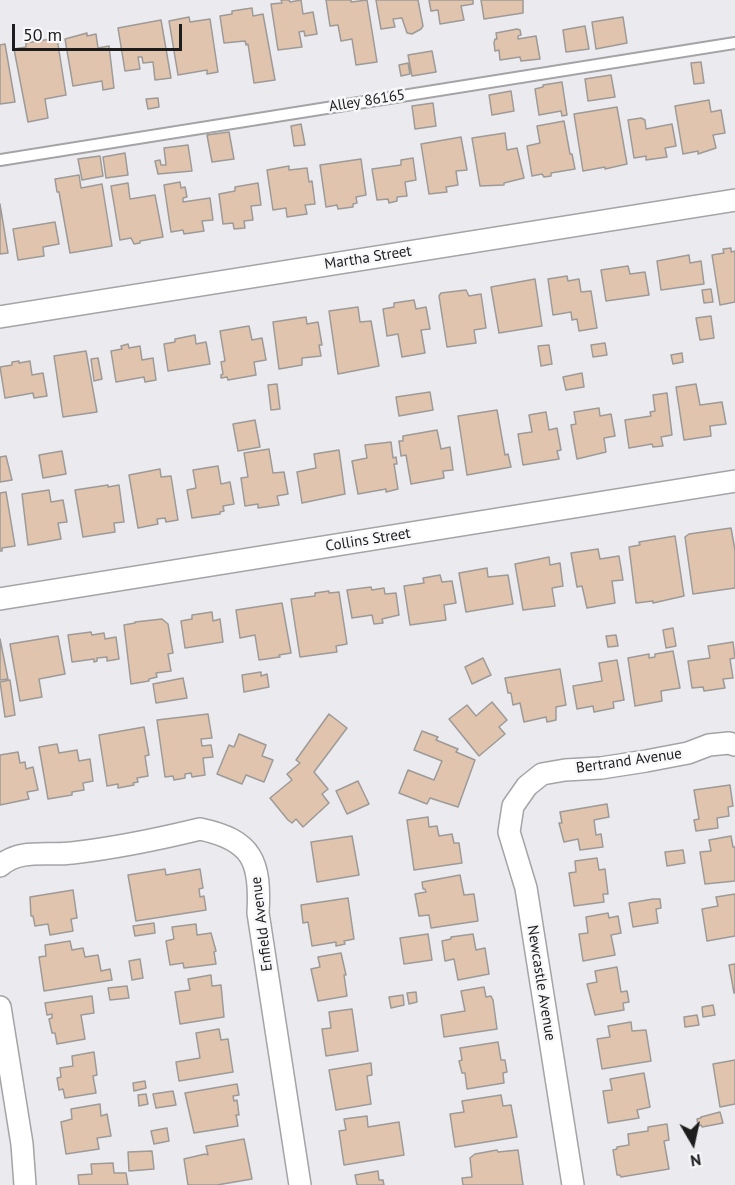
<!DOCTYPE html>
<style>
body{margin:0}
#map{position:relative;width:735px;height:1185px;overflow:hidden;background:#ebeaee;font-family:"PT Sans",sans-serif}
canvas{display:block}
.north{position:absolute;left:663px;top:1113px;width:60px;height:60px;-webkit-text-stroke:4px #f8f8fb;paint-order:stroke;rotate:171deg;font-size:16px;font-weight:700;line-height:24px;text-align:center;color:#1d1d1e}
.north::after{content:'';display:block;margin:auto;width:21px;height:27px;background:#1d1d1e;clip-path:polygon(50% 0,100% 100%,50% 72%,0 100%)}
.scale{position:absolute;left:12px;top:24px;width:170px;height:27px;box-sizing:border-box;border:3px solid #1d1d1e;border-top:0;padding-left:8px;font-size:18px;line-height:21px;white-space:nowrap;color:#1d1d1e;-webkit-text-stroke:4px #f8f8fb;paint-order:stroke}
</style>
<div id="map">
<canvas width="735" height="1185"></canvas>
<div class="north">N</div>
<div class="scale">50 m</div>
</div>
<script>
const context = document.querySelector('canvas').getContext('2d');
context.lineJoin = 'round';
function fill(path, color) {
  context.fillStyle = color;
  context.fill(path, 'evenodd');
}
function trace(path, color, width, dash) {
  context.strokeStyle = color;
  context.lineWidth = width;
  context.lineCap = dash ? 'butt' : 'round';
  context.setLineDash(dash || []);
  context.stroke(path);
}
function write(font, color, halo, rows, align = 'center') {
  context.font = font + ' "PT Sans",sans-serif';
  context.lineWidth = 5;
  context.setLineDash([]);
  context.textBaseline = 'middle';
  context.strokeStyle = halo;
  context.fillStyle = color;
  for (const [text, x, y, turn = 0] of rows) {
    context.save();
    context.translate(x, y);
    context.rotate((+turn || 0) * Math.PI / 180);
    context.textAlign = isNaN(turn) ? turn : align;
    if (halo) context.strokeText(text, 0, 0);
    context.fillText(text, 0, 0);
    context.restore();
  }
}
const building = new Path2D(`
 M 281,0 L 289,0 L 290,2 L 301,0 L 303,14 L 313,12 L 317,34 L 305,36 L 304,31 L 299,32 L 302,47 L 278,50 L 271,4 L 282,3 Z
 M 326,0 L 351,0 L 351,2 L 367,0 L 377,62 L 356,65 L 352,39 L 341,41 L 338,25 L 330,26 Z
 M 376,0 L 418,0 L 423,26 L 421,29 L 412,34 L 407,33 L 402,18 L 393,19 L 395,27 L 381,29 Z
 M 429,0 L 473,0 L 473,4 L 461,6 L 464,20 L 440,24 L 438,10 L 431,11 Z
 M 481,0 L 523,0 L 523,13 L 484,19 Z
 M 252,8 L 253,16 L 263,14 L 275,80 L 254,83 L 248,44 L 246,45 L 245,41 L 224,43 L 220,16 L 232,14 L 232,11 Z
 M 189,17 L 190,22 L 210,19 L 218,72 L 207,74 L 207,70 L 178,75 L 169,21 Z
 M 623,17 L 627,43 L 596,49 L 592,22 Z
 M 161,20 L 171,78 L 155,80 L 153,62 L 143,63 L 142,57 L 138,57 L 140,69 L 125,71 L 118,28 Z
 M 585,26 L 589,49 L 566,52 L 563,30 Z
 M 517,29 L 520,30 L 521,35 L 518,36 L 518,39 L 536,36 L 540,59 L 521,61 L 520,57 L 500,60 L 499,50 L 495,51 L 494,43 L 495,39 L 497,39 L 496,33 Z
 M 87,33 L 87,36 L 96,34 L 98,48 L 109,46 L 114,88 L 103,90 L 102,81 L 73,86 L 65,39 Z
 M 57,38 L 66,95 L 45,99 L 48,118 L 28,122 L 14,49 L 26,47 L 26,43 Z
 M 5,44 L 15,102 L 0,104 L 0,45 Z
 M 432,51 L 436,72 L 412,76 L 408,55 Z
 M 701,62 L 704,83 L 694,84 L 691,63 Z
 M 408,63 L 410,74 L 401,76 L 399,65 Z
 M 611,75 L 615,97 L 588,101 L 585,79 Z
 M 562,82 L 567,115 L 562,116 L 561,111 L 539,115 L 535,89 L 543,87 L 543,85 Z
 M 511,91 L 514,111 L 492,115 L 489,95 Z
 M 158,98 L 159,107 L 148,109 L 146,99 Z
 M 709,100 L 711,112 L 721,110 L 725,133 L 713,135 L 716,148 L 698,154 L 698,151 L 683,154 L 675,106 Z
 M 433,103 L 436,126 L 415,129 L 412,106 Z
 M 617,107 L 627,164 L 605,169 L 605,167 L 583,171 L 574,114 Z
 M 641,118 L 645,120 L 646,129 L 672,124 L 676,146 L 665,148 L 667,157 L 646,160 L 646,156 L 634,158 L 628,120 Z
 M 564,121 L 570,154 L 572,154 L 575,169 L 551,173 L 551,176 L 544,177 L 542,174 L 532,176 L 527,146 L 540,143 L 537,126 Z
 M 301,124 L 305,145 L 294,146 L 291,126 Z
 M 229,132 L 234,159 L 212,162 L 207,135 Z
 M 505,133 L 507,150 L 517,148 L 524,178 L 504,183 L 504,185 L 480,186 L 472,138 Z
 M 461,137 L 467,170 L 456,171 L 458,185 L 446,187 L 447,192 L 429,194 L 421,144 Z
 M 188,145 L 192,171 L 158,174 L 155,161 L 160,160 L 161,165 L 166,165 L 164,148 Z
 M 125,153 L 128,175 L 106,178 L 103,157 Z
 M 100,156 L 103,176 L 82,180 L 78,159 Z
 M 413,158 L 416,180 L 405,182 L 407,196 L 397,197 L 397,201 L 389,203 L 388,199 L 377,200 L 372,169 L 401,165 L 401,160 Z
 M 361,159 L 366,195 L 356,197 L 357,203 L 353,204 L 353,207 L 338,209 L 337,205 L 326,207 L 320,165 Z
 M 289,166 L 289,170 L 307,168 L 309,182 L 312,181 L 315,204 L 305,205 L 307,214 L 287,217 L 286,208 L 273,210 L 267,170 Z
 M 79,175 L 81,188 L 102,184 L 112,246 L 70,253 L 59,192 L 57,192 L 55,179 Z
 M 180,182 L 181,188 L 185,187 L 187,197 L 183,198 L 183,202 L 210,198 L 213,220 L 202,221 L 204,231 L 184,234 L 183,230 L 171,232 L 164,185 Z
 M 128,183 L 130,199 L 155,195 L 163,237 L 140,241 L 140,243 L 134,244 L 131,238 L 120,240 L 111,186 Z
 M 258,183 L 261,205 L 251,206 L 253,220 L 244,221 L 245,228 L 234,229 L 233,223 L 223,224 L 219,194 L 235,191 L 235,187 Z
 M 0,204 L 8,253 L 0,254 Z
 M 55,222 L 59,244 L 43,247 L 44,256 L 18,260 L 13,229 Z
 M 731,248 L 731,252 L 735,251 L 735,302 L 720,305 L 712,255 L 724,253 L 723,249 Z
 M 689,255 L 690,263 L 701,261 L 704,284 L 661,290 L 657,261 Z
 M 628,266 L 630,274 L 645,272 L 649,295 L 606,301 L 601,270 Z
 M 567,276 L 568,281 L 579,279 L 581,292 L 591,291 L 597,328 L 579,331 L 577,319 L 572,320 L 571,312 L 553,315 L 548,279 Z
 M 535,279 L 542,326 L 499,333 L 491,287 Z
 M 711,289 L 713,302 L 704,303 L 702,290 Z
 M 466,290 L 469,296 L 481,294 L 486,328 L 474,330 L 476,343 L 447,347 L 439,296 L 441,293 Z
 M 414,300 L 416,309 L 426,307 L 430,329 L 421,330 L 425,353 L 402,357 L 398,334 L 387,336 L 383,309 L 394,307 L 394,303 Z
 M 358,307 L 360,322 L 371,321 L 379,366 L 338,374 L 329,311 Z
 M 711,316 L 714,338 L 700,340 L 696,318 Z
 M 306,317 L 307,324 L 318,322 L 322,345 L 319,345 L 321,356 L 302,358 L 302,365 L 279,369 L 273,322 Z
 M 249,326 L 252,340 L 262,338 L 266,360 L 254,362 L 256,375 L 228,380 L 227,377 L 221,378 L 221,375 L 223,374 L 221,362 L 225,361 L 220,331 Z
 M 195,335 L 196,344 L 206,342 L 210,364 L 168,371 L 164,344 L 175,342 L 175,339 Z
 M 605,343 L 607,355 L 593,357 L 591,345 Z
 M 128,344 L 129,348 L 140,346 L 142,360 L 153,358 L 156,380 L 145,382 L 144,377 L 116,382 L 111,351 L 122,349 L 121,346 Z
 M 549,345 L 552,364 L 541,366 L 538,346 Z
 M 86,351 L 97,412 L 63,417 L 54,356 Z
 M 682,353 L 683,362 L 673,364 L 671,355 Z
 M 98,358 L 102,379 L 94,381 L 91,359 Z
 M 19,361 L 19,363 L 30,361 L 32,375 L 43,373 L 47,396 L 34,398 L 33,393 L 5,398 L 0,367 L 12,365 L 12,362 Z
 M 582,373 L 584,387 L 566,390 L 563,377 Z
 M 277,384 L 280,409 L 271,410 L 268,385 Z
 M 696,384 L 700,405 L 722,402 L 726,424 L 710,426 L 711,436 L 684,440 L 676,387 Z
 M 430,392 L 433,410 L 399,416 L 396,397 Z
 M 667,393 L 672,435 L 661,437 L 663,446 L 653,447 L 652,444 L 629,448 L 625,420 L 651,416 L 650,412 L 655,411 L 653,395 Z
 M 599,408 L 600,416 L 611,414 L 615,436 L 604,438 L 606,452 L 577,459 L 571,425 L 576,424 L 574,412 Z
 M 497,410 L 505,455 L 508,454 L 511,467 L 467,475 L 458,416 Z
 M 546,412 L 549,430 L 557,428 L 561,450 L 557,451 L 559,459 L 523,465 L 518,434 L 532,432 L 529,415 Z
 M 255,420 L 260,447 L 238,451 L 233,424 Z
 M 437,430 L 441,449 L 450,447 L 453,470 L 443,471 L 444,478 L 411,484 L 406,455 L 401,456 L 399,441 L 403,441 L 403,436 Z
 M 391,442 L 393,458 L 396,457 L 397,464 L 394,464 L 398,489 L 386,492 L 386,489 L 358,494 L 352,461 L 367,458 L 365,445 Z
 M 269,449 L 273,473 L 284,472 L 288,494 L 277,496 L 279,505 L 258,508 L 258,504 L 245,506 L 241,478 L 248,477 L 244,453 Z
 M 339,450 L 345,494 L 302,503 L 297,472 L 316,468 L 314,454 Z
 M 62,451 L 66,474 L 43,478 L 39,455 Z
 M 6,456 L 12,480 L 0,482 L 0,457 Z
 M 218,466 L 221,484 L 230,482 L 234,504 L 223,506 L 224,511 L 220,512 L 220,514 L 192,518 L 187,490 L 196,488 L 193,470 Z
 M 160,469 L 161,477 L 171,476 L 178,520 L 166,522 L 165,518 L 157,519 L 158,524 L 138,528 L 129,475 Z
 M 108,485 L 108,487 L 119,485 L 124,522 L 114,523 L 115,532 L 83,537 L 75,490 Z
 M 49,490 L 51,502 L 63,500 L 67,522 L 58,523 L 61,539 L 28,545 L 22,494 Z
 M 6,492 L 15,546 L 2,548 L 2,551 L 0,551 L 0,493 Z
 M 731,528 L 735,550 L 735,588 L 693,594 L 685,537 L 689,534 Z
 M 675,536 L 684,596 L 653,603 L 653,601 L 636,603 L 629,547 L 640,545 L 639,542 Z
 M 598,549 L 600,559 L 619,556 L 623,580 L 612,581 L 615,603 L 587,608 L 582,586 L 577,587 L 571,553 Z
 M 549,557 L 550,565 L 560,563 L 563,586 L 552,588 L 555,606 L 523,610 L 515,564 Z
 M 487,568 L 488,577 L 508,575 L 513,604 L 466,612 L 459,573 Z
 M 440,575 L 442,582 L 452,581 L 456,603 L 444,605 L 446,620 L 410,625 L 404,586 L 424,583 L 423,578 Z
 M 371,587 L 372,590 L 384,588 L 385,594 L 396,593 L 399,615 L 382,619 L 383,623 L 374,624 L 372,615 L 352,618 L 347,590 Z
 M 329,591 L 329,593 L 339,592 L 347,644 L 336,646 L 337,652 L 300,657 L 291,599 L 315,596 L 315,593 Z
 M 282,603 L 291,653 L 279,655 L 280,657 L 259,660 L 255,635 L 240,638 L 236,610 Z
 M 212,612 L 213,621 L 220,619 L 223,642 L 185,648 L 181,621 L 192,619 L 192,615 Z
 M 162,619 L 168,624 L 173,653 L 168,654 L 171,671 L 156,673 L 157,677 L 149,679 L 149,681 L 131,684 L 124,625 L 135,623 L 135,622 Z
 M 673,628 L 676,646 L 666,648 L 663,630 Z
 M 91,632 L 92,635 L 104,633 L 105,639 L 116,637 L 119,659 L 107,661 L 107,657 L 97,658 L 97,661 L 94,662 L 94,659 L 72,662 L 68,635 Z
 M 616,635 L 618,646 L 608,647 L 606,636 Z
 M 58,636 L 65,674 L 39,679 L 42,697 L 20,701 L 10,644 Z
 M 0,639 L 8,679 L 0,680 Z
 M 733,642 L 735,658 L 730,659 L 733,678 L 723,679 L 725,688 L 704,691 L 703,687 L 692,688 L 688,661 L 710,658 L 708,646 Z
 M 673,651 L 680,688 L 661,691 L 662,701 L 635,706 L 628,658 L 649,654 L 649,658 L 655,657 L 655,654 Z
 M 483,658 L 491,675 L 472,684 L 465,667 Z
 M 617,660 L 624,700 L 613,702 L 614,708 L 594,712 L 593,706 L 577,709 L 573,686 L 602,681 L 599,663 Z
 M 560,669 L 566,705 L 556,707 L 556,720 L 547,722 L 546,717 L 524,722 L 520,703 L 513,705 L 511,693 L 508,693 L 505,678 Z
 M 261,672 L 261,676 L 267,674 L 269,687 L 244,692 L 242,675 Z
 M 183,678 L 187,698 L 156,703 L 153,684 Z
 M 10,680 L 15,715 L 5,717 L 0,682 Z
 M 492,702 L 507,720 L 499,727 L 505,734 L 479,756 L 449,719 L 467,705 L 476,716 Z
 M 208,714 L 212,738 L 201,739 L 202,746 L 211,745 L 213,757 L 203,758 L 205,775 L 192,777 L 191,773 L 185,774 L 185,778 L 174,780 L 173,776 L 165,777 L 157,720 Z
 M 329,714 L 347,728 L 314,772 L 328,789 L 322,794 L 329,803 L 303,827 L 296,819 L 292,823 L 288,820 L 270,798 L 292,780 L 287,774 L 300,763 L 296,760 Z
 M 144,727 L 149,755 L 145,756 L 148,776 L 137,778 L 138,782 L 133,783 L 134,785 L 118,788 L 118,784 L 107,786 L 99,735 Z
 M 422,731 L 438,737 L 436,740 L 458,749 L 456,752 L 475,760 L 458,807 L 430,798 L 427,804 L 399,793 L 408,770 L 434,780 L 442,761 L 414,750 Z
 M 239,734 L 266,745 L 262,756 L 273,760 L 264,782 L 246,775 L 242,784 L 217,774 L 229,745 L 234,747 Z
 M 57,744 L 59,753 L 77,750 L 79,761 L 90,759 L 93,781 L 83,783 L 84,790 L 72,792 L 72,795 L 48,799 L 39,747 Z
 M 18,752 L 20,763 L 25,762 L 26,769 L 33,767 L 38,790 L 27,792 L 29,799 L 0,805 L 0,755 Z
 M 358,781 L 369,804 L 347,814 L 336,791 Z
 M 730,785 L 733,806 L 728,807 L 729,816 L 717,818 L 718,828 L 696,831 L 694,820 L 699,819 L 694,790 Z
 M 607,804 L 609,817 L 594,820 L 596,835 L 601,834 L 603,847 L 580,850 L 578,839 L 564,842 L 559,823 L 562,823 L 560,812 Z
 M 428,817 L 429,827 L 437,826 L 439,836 L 452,834 L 454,843 L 459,843 L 462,863 L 414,870 L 407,820 Z
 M 352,836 L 359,875 L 317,882 L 311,842 Z
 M 731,836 L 733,847 L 735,847 L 735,881 L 705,884 L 700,852 L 711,851 L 709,840 Z
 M 683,850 L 685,863 L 667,866 L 665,852 Z
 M 597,858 L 599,870 L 605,869 L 608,894 L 603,894 L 604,902 L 574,906 L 569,873 L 576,872 L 575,861 Z
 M 165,869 L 166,875 L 200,869 L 203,888 L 199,889 L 200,897 L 204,896 L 206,910 L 136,921 L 128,875 Z
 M 460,875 L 464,895 L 474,894 L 478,921 L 431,928 L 429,915 L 419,916 L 415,894 L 426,892 L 425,889 L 423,889 L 422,882 Z
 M 73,890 L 77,918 L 71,919 L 73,931 L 50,935 L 48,924 L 35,926 L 33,916 L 31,916 L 30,897 Z
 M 735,894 L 735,936 L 707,941 L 702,909 L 718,906 L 716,897 Z
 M 348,898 L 354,939 L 344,941 L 345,944 L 336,946 L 336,942 L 312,946 L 308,922 L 303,923 L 301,905 Z
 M 653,899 L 660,899 L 661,908 L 656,909 L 658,923 L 633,927 L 629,903 Z
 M 608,913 L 609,918 L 618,916 L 621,933 L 611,935 L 615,955 L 583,961 L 579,934 L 588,933 L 586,917 Z
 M 154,923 L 155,933 L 135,936 L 133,926 Z
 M 196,924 L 197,935 L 211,933 L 216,951 L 214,952 L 216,964 L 184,968 L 183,963 L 170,965 L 166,941 L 174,939 L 172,927 Z
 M 428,934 L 432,960 L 404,964 L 400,938 Z
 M 473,934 L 476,950 L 485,948 L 489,974 L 458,980 L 454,959 L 445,961 L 442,941 L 451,939 L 451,937 Z
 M 70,941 L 72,950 L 83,948 L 85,957 L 98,955 L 101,971 L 110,969 L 112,980 L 44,991 L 39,957 L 46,956 L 45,945 Z
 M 341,953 L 346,975 L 344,975 L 347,996 L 318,1001 L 311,969 L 320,967 L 318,957 Z
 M 140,959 L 143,978 L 132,980 L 129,961 Z
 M 735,964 L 735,993 L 734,993 L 729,965 Z
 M 617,967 L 621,992 L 627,991 L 629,1002 L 623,1003 L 624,1010 L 595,1015 L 587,984 L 597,982 L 595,971 Z
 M 211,975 L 212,986 L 221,985 L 224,1017 L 180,1024 L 175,992 L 190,990 L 188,979 Z
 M 127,986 L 129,998 L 110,1000 L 108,988 Z
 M 484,987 L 486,997 L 491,996 L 493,1000 L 497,1029 L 444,1037 L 441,1015 L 465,1011 L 461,991 Z
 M 416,992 L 417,1002 L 409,1004 L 407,993 Z
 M 403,995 L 404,1005 L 391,1008 L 389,997 Z
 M 92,996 L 94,1013 L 81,1015 L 85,1039 L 57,1044 L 55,1033 L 52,1033 L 49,1019 L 52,1018 L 52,1014 L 47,1015 L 45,1003 Z
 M 713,1005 L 715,1015 L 703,1017 L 702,1007 Z
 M 352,1009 L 358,1051 L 326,1056 L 322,1029 L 331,1028 L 329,1012 Z
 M 697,1015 L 699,1025 L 685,1027 L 684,1017 Z
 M 631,1022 L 632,1031 L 646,1030 L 651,1061 L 602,1069 L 597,1039 L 610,1037 L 608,1026 Z
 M 219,1029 L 221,1040 L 228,1039 L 233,1072 L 179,1081 L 176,1062 L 200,1058 L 196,1033 Z
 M 498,1042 L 501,1060 L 505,1060 L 507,1072 L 503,1073 L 504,1083 L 467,1089 L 465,1073 L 462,1073 L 459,1061 L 462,1060 L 460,1048 Z
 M 94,1052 L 97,1075 L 93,1076 L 96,1093 L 65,1098 L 63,1089 L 59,1090 L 57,1078 L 61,1077 L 60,1068 L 73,1066 L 72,1056 Z
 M 735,1060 L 735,1104 L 720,1107 L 713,1064 Z
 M 371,1063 L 372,1075 L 367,1076 L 371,1104 L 336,1110 L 329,1070 Z
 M 644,1073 L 650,1107 L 637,1110 L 639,1118 L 608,1123 L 603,1091 L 612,1090 L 610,1079 Z
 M 145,1081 L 146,1088 L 134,1091 L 133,1083 Z
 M 237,1084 L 239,1095 L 233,1096 L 234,1101 L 237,1100 L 239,1115 L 236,1115 L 238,1126 L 194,1133 L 185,1093 Z
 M 173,1091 L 176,1105 L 156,1108 L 153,1094 Z
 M 146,1094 L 148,1104 L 139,1106 L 138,1095 Z
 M 501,1095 L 503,1106 L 511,1105 L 517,1137 L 455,1147 L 450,1114 L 464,1112 L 462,1101 Z
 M 100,1104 L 101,1116 L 107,1114 L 111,1136 L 97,1138 L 99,1149 L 66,1154 L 61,1122 L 72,1119 L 71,1109 Z
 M 720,1112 L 723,1123 L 702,1127 L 701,1125 L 698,1126 L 697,1119 L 701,1118 L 701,1117 Z
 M 367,1116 L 368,1127 L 399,1122 L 404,1155 L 344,1165 L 339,1131 L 346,1130 L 344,1119 Z
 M 667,1124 L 669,1140 L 664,1141 L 669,1169 L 621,1177 L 620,1175 L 617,1175 L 613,1150 L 617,1149 L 617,1147 L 629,1145 L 628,1134 L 648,1131 L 648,1127 Z
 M 167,1128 L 169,1141 L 154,1144 L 151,1131 Z
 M 244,1139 L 252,1179 L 217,1185 L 188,1185 L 184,1159 L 205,1154 L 208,1155 L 206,1146 Z
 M 497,1150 L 498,1152 L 518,1150 L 523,1185 L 463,1185 L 462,1178 L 472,1177 L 470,1158 L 475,1154 Z
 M 152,1151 L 154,1169 L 129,1171 L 128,1152 Z
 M 113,1163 L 114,1173 L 126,1173 L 128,1185 L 79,1185 L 78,1175 L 92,1174 L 91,1164 Z
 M 378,1171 L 379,1180 L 383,1180 L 384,1185 L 357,1185 L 355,1175 Z`);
fill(building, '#e0c4ae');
trace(building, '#9d9a98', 1.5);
const service = new Path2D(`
 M 0,160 L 735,43`);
const minor = new Path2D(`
 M 0,317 L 735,200
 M 0,599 L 735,481
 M 0,866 C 20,848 48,856 72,853 C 115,848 159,839 200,829 C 253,840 261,862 258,913 L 300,1185
 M 0,1007 L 22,1144 L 25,1185
 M 573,1185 L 526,888 L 509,832 L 513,806 L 527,786 L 542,774 L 565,770 L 601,768 L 646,761 L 688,753 L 709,745 L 729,743 L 735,745`);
trace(service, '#a4a4a7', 14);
trace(minor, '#a4a4a7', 24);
trace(service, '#fff', 10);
trace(minor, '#fff', 21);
write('15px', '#1d1d1e', '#f8f8fb', [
 ["Alley 86165",367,101,-9],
 ["Martha Street",368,258,-9],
 ["Collins Street",368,540,-9],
 ["Bertrand Avenue",629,761,-8],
 ["Enfield Avenue",262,924,-97],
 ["Newcastle Avenue",541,983,81]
]);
</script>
